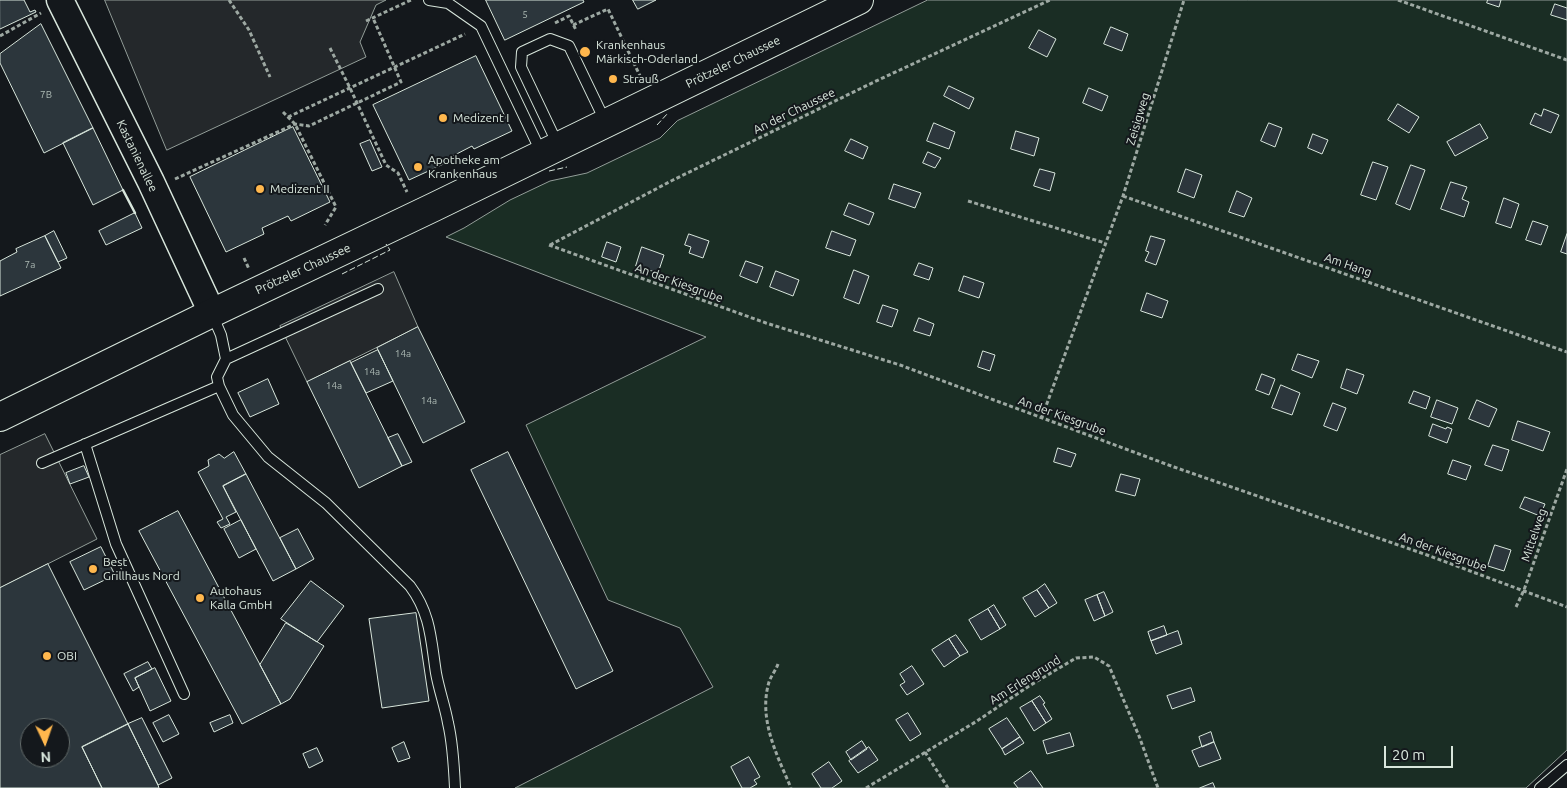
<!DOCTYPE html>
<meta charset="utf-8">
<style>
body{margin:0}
#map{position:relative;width:1567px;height:788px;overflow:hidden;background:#14181c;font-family:Ubuntu,sans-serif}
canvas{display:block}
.north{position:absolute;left:20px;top:718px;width:50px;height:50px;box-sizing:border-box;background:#14181c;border:1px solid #626a69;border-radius:50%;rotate:177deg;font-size:14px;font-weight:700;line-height:20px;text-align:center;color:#d8e6dc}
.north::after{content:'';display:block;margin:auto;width:18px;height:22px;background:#ffb74d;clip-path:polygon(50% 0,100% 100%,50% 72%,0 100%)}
.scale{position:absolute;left:1384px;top:746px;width:69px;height:22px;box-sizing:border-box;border:2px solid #d8e6dc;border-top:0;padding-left:6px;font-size:15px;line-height:18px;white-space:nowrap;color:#d8e6dc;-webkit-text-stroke:4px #14181c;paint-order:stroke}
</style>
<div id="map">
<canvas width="1567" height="788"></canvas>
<div class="north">N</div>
<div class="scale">20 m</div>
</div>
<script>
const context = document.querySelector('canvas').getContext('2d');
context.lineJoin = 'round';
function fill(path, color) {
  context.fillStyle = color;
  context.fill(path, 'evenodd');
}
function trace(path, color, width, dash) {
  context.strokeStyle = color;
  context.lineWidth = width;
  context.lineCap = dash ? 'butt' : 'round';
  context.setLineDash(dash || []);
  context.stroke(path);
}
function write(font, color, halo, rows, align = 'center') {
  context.font = font + ' Ubuntu,sans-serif';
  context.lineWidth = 4;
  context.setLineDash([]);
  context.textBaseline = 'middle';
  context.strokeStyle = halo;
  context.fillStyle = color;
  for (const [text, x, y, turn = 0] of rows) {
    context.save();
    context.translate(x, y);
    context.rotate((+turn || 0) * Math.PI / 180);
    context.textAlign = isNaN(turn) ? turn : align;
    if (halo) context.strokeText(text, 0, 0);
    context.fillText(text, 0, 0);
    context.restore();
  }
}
const green = new Path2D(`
 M 928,0 L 1567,0 L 1567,750 L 1526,788 L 515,788 L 713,687 L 680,628 L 608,600 L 526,425 L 706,337 L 446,237 L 464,228 L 510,200 L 550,181 L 587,173 L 660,138 L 677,121 Z`);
fill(green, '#1a2d24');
trace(green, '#939e99', 1);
const parking = new Path2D(`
 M 105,0 L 386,0 L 376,5 L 360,42 L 366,57 L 167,150 Z
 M 394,272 L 418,327 L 307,382 L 280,326 Z
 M 45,434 L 97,539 L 0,588 L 0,455 Z`);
fill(parking, '#24282b');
trace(parking, '#939e99', 1);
const building = new Path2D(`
 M 0,0 L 24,0 L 30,12 L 35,10 L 36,12 L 0,29 Z
 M 486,0 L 583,0 L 584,2 L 505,40 Z
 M 633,0 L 656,0 L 638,9 Z
 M 1488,0 L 1501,0 L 1499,7 L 1487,3 Z
 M 1555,4 L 1567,8 L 1567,20 L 1551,15 Z
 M 41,24 L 93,128 L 44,153 L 0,63 L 0,54 Z
 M 1111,27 L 1128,34 L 1122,51 L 1104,44 Z
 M 1039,30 L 1056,39 L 1047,57 L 1029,48 Z
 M 476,56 L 512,131 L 474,149 L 472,146 L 447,159 L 448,162 L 409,180 L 373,105 Z
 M 949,86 L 974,98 L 969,109 L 944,96 Z
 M 1089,88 L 1108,96 L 1102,111 L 1083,103 Z
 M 1398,104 L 1419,117 L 1409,133 L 1388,120 Z
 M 1544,109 L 1559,115 L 1551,133 L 1530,124 L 1535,113 L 1541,116 Z
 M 934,123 L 955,132 L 949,149 L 927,141 Z
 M 1269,123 L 1282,128 L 1275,147 L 1261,141 Z
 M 1480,124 L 1488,138 L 1455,156 L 1447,142 Z
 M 293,127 L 330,202 L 291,221 L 288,216 L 262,228 L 264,234 L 226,252 L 190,177 Z
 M 93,128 L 123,190 L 93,205 L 63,143 Z
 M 1016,131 L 1039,138 L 1034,156 L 1011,149 Z
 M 1313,134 L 1328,140 L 1322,154 L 1308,148 Z
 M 851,139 L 868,147 L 863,159 L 845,151 Z
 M 370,140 L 382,167 L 372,171 L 360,144 Z
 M 928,152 L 941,158 L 935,168 L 923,163 Z
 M 1373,162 L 1388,167 L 1376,200 L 1361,195 Z
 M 1411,165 L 1425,170 L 1410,210 L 1396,204 Z
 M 1040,169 L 1055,173 L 1050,191 L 1034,186 Z
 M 1186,169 L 1202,175 L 1194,198 L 1178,192 Z
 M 1451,182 L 1467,187 L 1462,199 L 1469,202 L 1464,217 L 1441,209 Z
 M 894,184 L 921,193 L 915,208 L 889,199 Z
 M 1237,191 L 1252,198 L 1244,217 L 1229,212 Z
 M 1504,198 L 1519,204 L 1511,228 L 1496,223 Z
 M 849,203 L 874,213 L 869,225 L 844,215 Z
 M 135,213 L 142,228 L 106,245 L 99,231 Z
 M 1533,221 L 1548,226 L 1541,245 L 1526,240 Z
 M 54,231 L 67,258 L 58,262 L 45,236 Z
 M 832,231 L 856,240 L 850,256 L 826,248 Z
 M 689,234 L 709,241 L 703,258 L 689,253 L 691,247 L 685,245 Z
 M 1567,234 L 1567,254 L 1561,252 Z
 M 45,236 L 61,268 L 0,296 L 0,261 L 17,252 L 16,249 Z
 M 1151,236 L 1165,240 L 1156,265 L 1145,261 L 1149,252 L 1146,251 Z
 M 607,242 L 621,247 L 616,262 L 602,257 Z
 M 642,247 L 664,255 L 658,273 L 636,266 Z
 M 746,261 L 763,267 L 757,283 L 740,276 Z
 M 919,263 L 933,268 L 929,280 L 914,275 Z
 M 854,270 L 869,276 L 859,304 L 844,298 Z
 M 776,271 L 799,280 L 793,296 L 770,287 Z
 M 964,276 L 984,283 L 979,298 L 959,291 Z
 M 1147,293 L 1168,301 L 1162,318 L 1141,311 Z
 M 883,305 L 898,310 L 892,327 L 877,322 Z
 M 919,318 L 934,324 L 930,336 L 914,331 Z
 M 418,327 L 465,422 L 423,443 L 377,348 Z
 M 378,350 L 393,381 L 366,393 L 351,363 Z
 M 983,351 L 995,355 L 990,371 L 978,367 Z
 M 1298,354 L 1319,361 L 1312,378 L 1292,370 Z
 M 350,361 L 402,466 L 359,488 L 307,382 Z
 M 1347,369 L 1364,375 L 1357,394 L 1341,388 Z
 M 1262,374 L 1275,379 L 1269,395 L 1256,390 Z
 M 268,379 L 279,404 L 250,417 L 238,393 Z
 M 1281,385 L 1300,393 L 1292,415 L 1272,408 Z
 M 1414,391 L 1430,397 L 1426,409 L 1409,403 Z
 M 1437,400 L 1458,408 L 1452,424 L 1431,417 Z
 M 1477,400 L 1497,409 L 1489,427 L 1469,419 Z
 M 1333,403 L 1346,408 L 1337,431 L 1324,426 Z
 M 1518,421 L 1550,432 L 1543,451 L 1512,440 Z
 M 1433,424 L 1446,429 L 1447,427 L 1452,429 L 1447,443 L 1429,436 Z
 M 398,434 L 412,462 L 402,466 L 388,438 Z
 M 1493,445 L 1509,450 L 1502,471 L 1485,465 Z
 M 1058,448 L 1076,454 L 1071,467 L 1054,462 Z
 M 234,452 L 246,474 L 223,486 L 236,512 L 226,517 L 230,524 L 221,528 L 217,522 L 223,519 L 198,472 L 209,466 L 208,460 L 219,454 L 224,458 Z
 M 508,452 L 613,671 L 576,689 L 471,470 Z
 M 1453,460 L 1471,466 L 1466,480 L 1448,474 Z
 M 84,466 L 89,477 L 70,484 L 66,473 Z
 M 246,474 L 296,569 L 273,581 L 223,486 Z
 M 1121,474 L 1140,479 L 1135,496 L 1116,491 Z
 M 1525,497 L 1545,504 L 1540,516 L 1520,508 Z
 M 178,511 L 281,704 L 242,724 L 139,531 Z
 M 241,520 L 256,549 L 239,558 L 224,529 Z
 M 298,529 L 314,559 L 296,569 L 280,538 Z
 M 1495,545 L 1511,550 L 1504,571 L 1488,566 Z
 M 101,547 L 115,575 L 84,590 L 70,562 Z
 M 48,564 L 128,724 L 82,747 L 102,788 L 0,788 L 0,588 ZM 30,728 L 60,728 L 60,758 L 30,758 Z
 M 311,581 L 344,606 L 317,642 L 281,619 Z
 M 1045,584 L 1057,603 L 1049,608 L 1037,590 Z
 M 1037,590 L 1049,608 L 1035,617 L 1023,598 Z
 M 1104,592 L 1113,612 L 1105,616 L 1097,595 Z
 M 1097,595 L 1105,616 L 1094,621 L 1085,600 Z
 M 994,605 L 1006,625 L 1000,629 L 988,609 Z
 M 988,609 L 1000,629 L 981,640 L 969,620 Z
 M 416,613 L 429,701 L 382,708 L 369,619 Z
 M 286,623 L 324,646 L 290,699 L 281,704 L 260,665 Z
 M 1164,626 L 1167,635 L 1151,641 L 1148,632 Z
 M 1178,631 L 1182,644 L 1156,654 L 1151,641 Z
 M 956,635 L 968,652 L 960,656 L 949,639 Z
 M 949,639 L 960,656 L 944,667 L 932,650 Z
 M 148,662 L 152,669 L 135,678 L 139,687 L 133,691 L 124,674 Z
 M 912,666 L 924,684 L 907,695 L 900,685 L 905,682 L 900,674 Z
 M 155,668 L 171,701 L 150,711 L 135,678 Z
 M 1191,688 L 1195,701 L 1172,709 L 1167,696 Z
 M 1040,696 L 1045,703 L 1043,704 L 1052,719 L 1046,723 L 1032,701 Z
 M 1032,701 L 1046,723 L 1034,731 L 1020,708 Z
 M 908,713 L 921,734 L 910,741 L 896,720 Z
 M 169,715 L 179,734 L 163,742 L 153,723 Z
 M 230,715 L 233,723 L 214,732 L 210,723 Z
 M 142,718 L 172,778 L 158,785 L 128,724 Z
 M 1007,718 L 1020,737 L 1002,749 L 989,729 Z
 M 128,724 L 158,785 L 159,788 L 102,788 L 82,747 Z
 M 1211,732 L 1214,742 L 1202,747 L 1199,737 Z
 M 1070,733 L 1074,746 L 1047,754 L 1043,741 Z
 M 1020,737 L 1024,743 L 1005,755 L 1002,749 Z
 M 862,741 L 867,749 L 851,760 L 846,752 Z
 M 404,742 L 410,758 L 398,762 L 392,748 Z
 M 1214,742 L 1221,759 L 1199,767 L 1192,751 Z
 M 869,747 L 878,760 L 858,773 L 849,761 Z
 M 317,748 L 323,761 L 309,768 L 303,754 Z
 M 749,757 L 760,777 L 754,780 L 757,784 L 750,788 L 742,788 L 731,767 Z
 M 829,762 L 842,781 L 832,788 L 821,788 L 812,774 Z
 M 1031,771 L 1043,788 L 1018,788 L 1014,783 Z
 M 1213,783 L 1215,788 L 1200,788 Z`);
fill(building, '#2c363c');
trace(building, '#d8e6dc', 1);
const service = new Path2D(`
 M 429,0 L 448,3 L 481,26 L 542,154
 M 558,145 L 521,67 L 522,52 L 550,39 L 569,46 L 606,123
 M 212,314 L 221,335 L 226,359 L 217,377 L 219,386 L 233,415 L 268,457 L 326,503 L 410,586 C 431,614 431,641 436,673 C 439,690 445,706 448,723 C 453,744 454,766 455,788
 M 226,359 L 378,289
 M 85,444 L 116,544 L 184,694
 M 42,463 L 219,386
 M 1540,788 L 1567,765`);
const tertiary = new Path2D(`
 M 60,0 L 151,182 L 212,313`);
const secondary = new Path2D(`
 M 0,417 L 212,313 L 434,207 L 859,0`);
trace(service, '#d8e6dc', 12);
trace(tertiary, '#d8e6dc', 29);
trace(secondary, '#d8e6dc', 30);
trace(new Path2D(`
 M 229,0 L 249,30 L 270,77
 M 1398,0 L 1567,60
 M 366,21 L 411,0
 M 555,23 L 569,16 L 576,30
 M 573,25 L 608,9 L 641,78
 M 0,36 L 41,13
 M 330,48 L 350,88 L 386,165 L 398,173 L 407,192
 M 283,112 L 295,124 L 336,207 L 325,225
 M 288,117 L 465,34
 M 175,179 L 295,124 L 309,126 L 401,82 L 373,18
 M 1123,196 L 1567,352
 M 968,201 L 1105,243
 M 549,245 L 766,323 L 900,365 L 1174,467 L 1427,555 L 1567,607
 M 550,245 L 673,180 L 874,82 L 1050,0
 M 244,258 L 249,269
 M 1042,417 L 1123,196 L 1184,0
 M 1516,607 L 1524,590 L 1567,469
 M 778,664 C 776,670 771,676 769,682 C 758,719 777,755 791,788
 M 925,752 L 948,788
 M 866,788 L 977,721 L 1029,686 L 1076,658 L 1094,657 L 1109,666 L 1139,736 L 1158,788`), '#9da8a2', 3, [4, 2.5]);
trace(service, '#14181c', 10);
trace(tertiary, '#14181c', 26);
trace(secondary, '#14181c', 28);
trace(new Path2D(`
 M 657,125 L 668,113
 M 549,171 L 567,167
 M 342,274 L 390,250 L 386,244`), '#d8e6dc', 1, [6, 2.5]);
trace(new Path2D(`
 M 123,190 L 135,213`), '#d8e6dc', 2.5);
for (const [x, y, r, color] of [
 [585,52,6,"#ffb74d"],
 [613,79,5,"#ffb74d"],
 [443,118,5,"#ffb74d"],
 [418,167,5,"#ffb74d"],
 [260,189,5,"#ffb74d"],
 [93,569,5,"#ffb74d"],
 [200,598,5,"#ffb74d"],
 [47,656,5,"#ffb74d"]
]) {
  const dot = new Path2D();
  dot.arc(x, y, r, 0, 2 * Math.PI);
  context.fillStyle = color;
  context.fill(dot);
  trace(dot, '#14181c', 2);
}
write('10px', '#adbab4', null, [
 ["5",525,15],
 ["7B",46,95],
 ["7a",30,265],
 ["14a",403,354],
 ["14a",372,372],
 ["14a",334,386],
 ["14a",429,401]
]);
write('12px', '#d8e6dc', '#14181c', [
 ["Krankenhaus",596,45],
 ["Märkisch-Oderland",596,59],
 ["Strauß",623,79],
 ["Medizent I",453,118],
 ["Apotheke am",428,160],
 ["Krankenhaus",428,174],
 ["Medizent II",270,189],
 ["Best",103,562],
 ["Grillhaus Nord",103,576],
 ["Autohaus",210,591],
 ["Kalla GmbH",210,605],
 ["OBI",57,656]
], 'left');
write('12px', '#d8e6dc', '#14181c', [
 ["Prötzeler Chaussee",733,62,-26],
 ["An der Chaussee",794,111,-26],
 ["Zeisigweg",1138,119,-73],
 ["Kastanienallee",137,156,64],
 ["Am Hang",1348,265,19],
 ["Prötzeler Chaussee",303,269,-25],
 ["An der Kiesgrube",679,283,20],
 ["An der Kiesgrube",1062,416,20],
 ["Mittelweg",1534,535,-71],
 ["An der Kiesgrube",1443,552,20],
 ["Am Erlengrund",1025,680,-32]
]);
</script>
